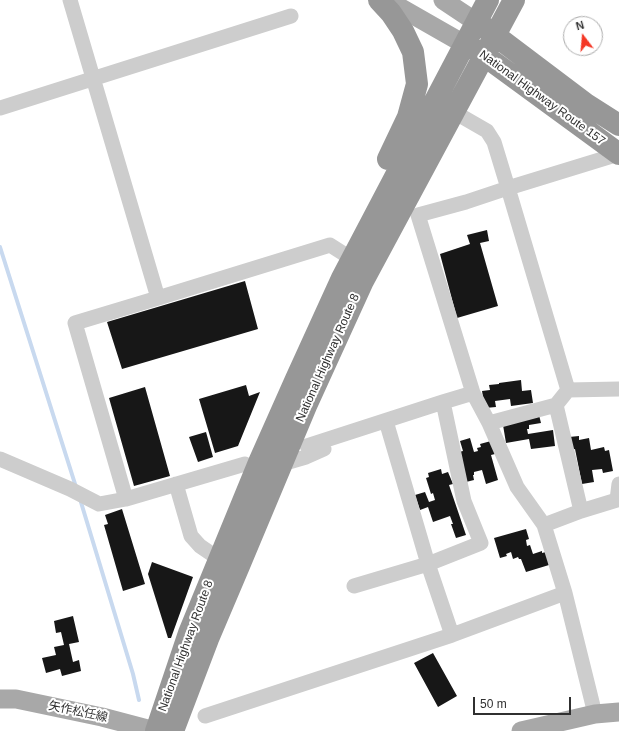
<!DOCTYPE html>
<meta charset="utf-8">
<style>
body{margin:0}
#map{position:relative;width:619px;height:731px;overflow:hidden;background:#fff;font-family:Arial,sans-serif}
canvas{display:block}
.north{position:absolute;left:563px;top:16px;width:40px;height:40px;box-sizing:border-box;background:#fff;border:1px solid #acacac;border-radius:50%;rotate:344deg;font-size:11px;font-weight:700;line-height:16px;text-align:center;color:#303030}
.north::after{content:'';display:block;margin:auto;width:14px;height:18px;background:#f43725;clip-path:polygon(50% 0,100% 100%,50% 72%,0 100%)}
.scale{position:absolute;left:473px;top:697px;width:98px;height:18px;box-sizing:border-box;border:2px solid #303030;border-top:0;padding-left:5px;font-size:12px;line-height:14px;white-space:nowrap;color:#303030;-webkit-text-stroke:3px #fff;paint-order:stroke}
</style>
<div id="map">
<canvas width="619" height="731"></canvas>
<div class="north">N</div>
<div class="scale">50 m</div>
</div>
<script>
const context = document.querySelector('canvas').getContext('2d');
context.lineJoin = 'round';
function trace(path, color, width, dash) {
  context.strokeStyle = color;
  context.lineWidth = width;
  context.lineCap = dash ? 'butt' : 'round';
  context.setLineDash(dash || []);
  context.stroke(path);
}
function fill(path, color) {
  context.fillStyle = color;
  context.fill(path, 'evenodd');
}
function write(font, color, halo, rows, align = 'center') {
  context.font = font + ' Arial,"Noto Sans JP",sans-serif';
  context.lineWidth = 4;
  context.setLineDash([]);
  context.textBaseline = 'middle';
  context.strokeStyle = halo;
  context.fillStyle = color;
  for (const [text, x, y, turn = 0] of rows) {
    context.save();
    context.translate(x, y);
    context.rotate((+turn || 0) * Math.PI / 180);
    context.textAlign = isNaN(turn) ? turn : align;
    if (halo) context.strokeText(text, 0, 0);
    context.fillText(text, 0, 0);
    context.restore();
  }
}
trace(new Path2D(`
 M 0,247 L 76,487
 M 80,499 L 133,674 L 139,700`), '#c8d9ef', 4);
fill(new Path2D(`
 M 487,230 L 489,241 L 480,243 L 498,306 L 457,318 L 440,254 L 470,244 L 467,235 Z
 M 245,281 L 258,329 L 122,369 L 107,322 Z
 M 521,380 L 522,391 L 531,390 L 533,403 L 511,406 L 510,399 L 495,401 L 496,407 L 485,408 L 482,391 L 490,390 L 489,385 L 499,384 L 499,383 Z
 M 246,385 L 249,396 L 260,392 L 238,446 L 215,453 L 199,399 Z
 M 145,387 L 170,476 L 134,486 L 109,398 Z
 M 539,415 L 541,423 L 529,425 L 529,429 L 527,429 L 528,434 L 553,430 L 555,446 L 531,449 L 529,439 L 506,443 L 503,425 Z
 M 206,432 L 213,457 L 198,462 L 189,437 Z
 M 579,436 L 579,440 L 589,438 L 591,450 L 604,447 L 605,451 L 609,450 L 613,471 L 603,473 L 602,469 L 592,470 L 594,482 L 582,484 L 575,449 L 571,450 L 569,437 Z
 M 470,438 L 474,452 L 478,451 L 477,448 L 481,447 L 480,444 L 491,441 L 495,454 L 491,455 L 498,480 L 486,484 L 482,470 L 474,472 L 474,475 L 473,475 L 474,480 L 466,482 L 459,452 L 463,451 L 460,441 Z
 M 441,469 L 442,474 L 448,472 L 453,484 L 449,485 L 466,535 L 456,538 L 451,524 L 453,524 L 450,516 L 433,522 L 428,507 L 420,510 L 415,495 L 425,492 L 429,502 L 435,500 L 433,493 L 431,494 L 426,478 L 429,477 L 428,473 Z
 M 122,509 L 145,584 L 123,591 L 104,525 L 108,524 L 105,515 Z
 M 526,529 L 529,539 L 526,540 L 527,546 L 530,545 L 533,554 L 542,551 L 542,553 L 546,552 L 549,565 L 526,572 L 521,559 L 519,559 L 518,557 L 513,559 L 511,552 L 506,554 L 507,556 L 500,558 L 494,538 Z
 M 152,562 L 193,577 L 171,638 L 168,638 L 148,574 Z
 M 73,616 L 79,642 L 69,644 L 73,662 L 79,660 L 81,671 L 62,676 L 60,669 L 46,673 L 42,658 L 56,655 L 54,647 L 64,645 L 61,632 L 56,633 L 54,621 Z
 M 433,653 L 457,696 L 438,707 L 414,663 Z`), '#171717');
trace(new Path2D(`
 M 0,108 L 291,16
 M 454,112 L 487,131 L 494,142 L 508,188 L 466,202 L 418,215 L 473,393 L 489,423 L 556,405 L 568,390 L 619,389
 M 158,298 L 330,245 L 352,259
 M 568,390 L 508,188 L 619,154
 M 556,405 L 581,511
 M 386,421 L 428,564 L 452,635
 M 489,423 L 517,487 L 544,525
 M 307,446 L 443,402 L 473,393
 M 0,459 L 70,489 L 99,504 L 126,499 L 75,323 L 158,298 L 70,0
 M 282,464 L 306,457 L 324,449
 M 176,484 L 191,536 L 200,546 L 219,559
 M 126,499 L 245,464
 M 354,586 L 428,564 L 481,543 L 464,501 L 443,402
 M 595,714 L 565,593 L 544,525 L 581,511 L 617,500 L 619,484
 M 205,716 L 452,635 L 565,593`), '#cdcdcd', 15);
trace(new Path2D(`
 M 387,0 L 464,44
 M 443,0 L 476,22
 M 0,699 L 16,699 L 102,717 L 155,731
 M 521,731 L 595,714 L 619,712`), '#a8a8a8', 19);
trace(new Path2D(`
 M 379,0 L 391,13 L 403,31 L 413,52 L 417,84 L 408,117 L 388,159
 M 484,27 L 586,104 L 619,125
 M 472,48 L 485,56 L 619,154
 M 156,731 L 189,633 L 260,460 L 296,379 L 342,278 L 488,0
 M 173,731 L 208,639 L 239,566 L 306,406 L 363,281 L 514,0`), '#979797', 22);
write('12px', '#303030', '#fff', [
 ["National Highway Route 157",542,98,36],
 ["National Highway Route 8",328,358,-66],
 ["National Highway Route 8",186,646,-70],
 ["矢作松任線",78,712,12]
]);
</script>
